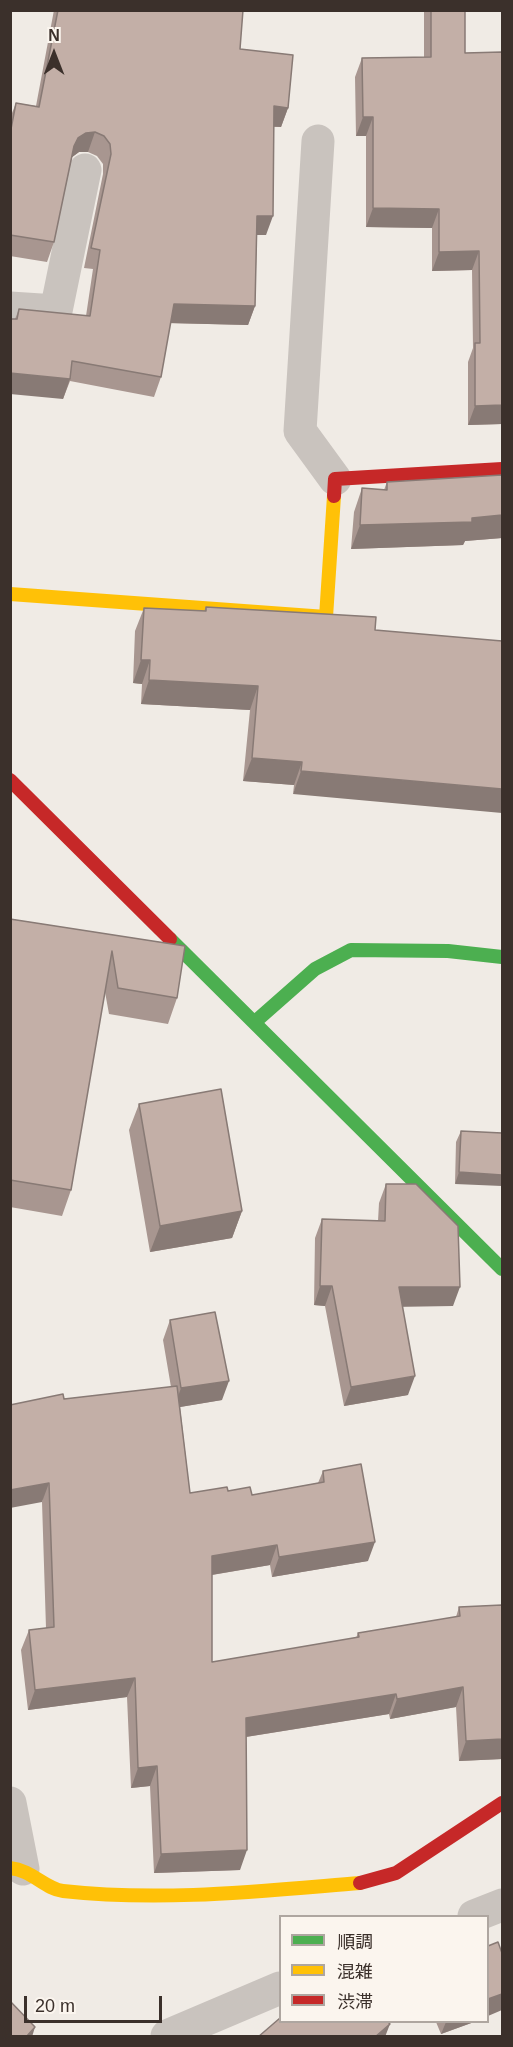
<!DOCTYPE html>
<meta charset="utf-8">
<style>
body{margin:0}
#map{position:relative;width:513px;height:2047px;overflow:hidden;background:#f0ebe5;font-family:Helvetica,"Noto Sans JP",sans-serif}
canvas{display:block}
.frame{position:absolute;inset:0;border:12px solid #3b302b;pointer-events:none}
.legend{position:absolute;left:279px;top:1915px;width:210px;height:108px;box-sizing:border-box;background:#fbf5ee;border:2px solid #aea6a0;margin:0;padding:8px 10px;list-style:none;font-size:18px;color:#3b302b}
.legend li{display:flex;align-items:center;gap:12px;height:30px}
.legend b{width:30px;border:2px solid #aea6a0}
.north{position:absolute;left:24px;top:24px;width:60px;height:60px;-webkit-text-stroke:4px #fbf5ee;paint-order:stroke;rotate:0deg;font-size:16px;font-weight:700;line-height:24px;text-align:center;color:#3b302b}
.north::after{content:'';display:block;margin:auto;width:21px;height:27px;background:#3b302b;clip-path:polygon(50% 0,100% 100%,50% 72%,0 100%)}
.scale{position:absolute;left:24px;top:1996px;width:138px;height:27px;box-sizing:border-box;border:3px solid #3b302b;border-top:0;padding-left:8px;font-size:18px;line-height:21px;white-space:nowrap;color:#3b302b;-webkit-text-stroke:4px #fbf5ee;paint-order:stroke}
</style>
<div id="map">
<canvas width="513" height="2047"></canvas>
<div class="frame"></div>
<ul class="legend">
<li><b style="height:8px;background:#4caf50"></b>順調</li>
<li><b style="height:8px;background:#ffc107"></b>混雑</li>
<li><b style="height:8px;background:#c62828"></b>渋滞</li>
</ul>
<div class="north">N</div>
<div class="scale">20 m</div>
</div>
<script>
const context = document.querySelector('canvas').getContext('2d');
context.lineJoin = 'round';
function trace(path, color, width, dash) {
  context.strokeStyle = color;
  context.lineWidth = width;
  context.lineCap = dash ? 'butt' : 'round';
  context.setLineDash(dash || []);
  context.stroke(path);
}
function fill(path, color) {
  context.fillStyle = color;
  context.fill(path, 'evenodd');
}
trace(new Path2D(`
 M 318,141 L 300,431 L 335,479
 M 10,308 L 56,311 L 85,170
 M 10,1803 L 23,1869
 M 474,1916 L 502,1905
 M 167,2036 L 280,1988`), '#c9c3be', 33);
trace(new Path2D(`
 M 170,939 L 502,1269
 M 256,1021 L 315,969 L 351,950 L 448,951 L 502,957`), '#4caf50', 14);
trace(new Path2D(`
 M 10,594 L 326,617 L 334,496
 M 10,1868 C 32,1870 45,1889 63,1891 C 162,1902 261,1891 360,1883`), '#ffc107', 14);
trace(new Path2D(`
 M 334,496 L 335,479 L 502,469
 M 10,780 L 170,939
 M 360,1883 L 396,1873 L 502,1803`), '#c62828', 14);
fill(new Path2D(`
 M 54,10 L 243,10 L 240,49 L 288,108 L 281,127 L 274,127 L 266,235 L 257,235 L 255,306 L 248,325 L 170,323 L 161,377 L 154,397 L 70,381 L 63,399 L 15,319 L 19,309 L 86,316 L 93,269 L 84,268 L 103,174 L 103,164 L 97,156 L 88,152 L 79,152 L 72,157 L 54,242 L 47,262 L 10,256 L 10,118 L 16,103 L 36,106 Z
 M 424,10 L 465,10 L 465,53 L 502,52 L 502,424 L 468,425 L 468,362 L 473,348 L 472,270 L 432,271 L 432,228 L 366,227 L 366,136 L 356,136 L 355,77 L 362,58 L 424,57 Z
 M 502,475 L 502,538 L 465,541 L 463,545 L 351,549 L 354,512 L 362,488 L 384,490 L 387,482 Z
 M 206,607 L 376,617 L 293,794 L 294,785 L 243,781 L 250,710 L 141,704 L 142,684 L 133,683 L 135,631 L 144,608 L 204,611 Z
 M 10,919 L 185,946 L 177,998 L 168,1024 L 109,1014 L 105,992 L 71,1190 L 62,1216 L 10,1207 Z
 M 139,1104 L 242,1211 L 232,1238 L 150,1252 L 129,1130 Z
 M 461,1131 L 502,1133 L 455,1184 L 456,1142 Z
 M 386,1184 L 453,1306 L 402,1306 L 408,1395 L 344,1406 L 325,1306 L 314,1305 L 315,1238 L 322,1219 L 378,1221 L 379,1203 Z
 M 170,1320 L 222,1400 L 180,1407 L 190,1493 L 228,1491 L 252,1495 L 318,1483 L 323,1471 L 368,1561 L 272,1577 L 270,1565 L 212,1575 L 212,1662 L 356,1638 L 358,1633 L 456,1617 L 459,1607 L 502,1605 L 502,1759 L 459,1761 L 456,1707 L 390,1719 L 389,1714 L 246,1737 L 240,1870 L 154,1873 L 150,1786 L 131,1788 L 127,1697 L 28,1710 L 21,1650 L 29,1630 L 46,1628 L 42,1502 L 64,1399 L 171,1387 L 163,1340 Z
 M 436,2022 L 474,2022 L 441,2034 Z`), '#a89690');
fill(new Path2D(`
 M 274,106 L 288,108 L 281,127 L 267,126 Z
 M 363,117 L 373,117 L 366,136 L 356,136 Z
 M 95,132 L 88,152 L 79,152 L 71,158 L 74,146 L 78,138 L 86,133 Z
 M 373,208 L 439,209 L 432,228 L 366,227 Z
 M 257,216 L 273,216 L 266,235 L 250,235 Z
 M 479,251 L 472,270 L 432,271 L 439,252 Z
 M 174,304 L 255,306 L 248,325 L 167,323 Z
 M 10,373 L 70,379 L 63,399 L 10,394 Z
 M 502,405 L 502,424 L 468,425 L 475,406 Z
 M 502,515 L 502,538 L 465,541 L 463,545 L 351,549 L 360,525 Z
 M 141,660 L 150,660 L 142,684 L 133,683 Z
 M 149,680 L 258,686 L 250,710 L 141,704 Z
 M 252,758 L 302,762 L 294,785 L 243,781 Z
 M 301,771 L 502,789 L 502,813 L 293,794 Z
 M 459,1172 L 502,1175 L 502,1186 L 455,1184 Z
 M 242,1211 L 232,1238 L 150,1252 L 160,1226 Z
 M 320,1286 L 332,1286 L 325,1306 L 314,1305 Z
 M 399,1287 L 460,1287 L 453,1306 L 392,1307 Z
 M 415,1376 L 408,1395 L 344,1406 L 351,1387 Z
 M 229,1381 L 222,1400 L 174,1408 L 181,1388 Z
 M 49,1483 L 42,1502 L 10,1508 L 10,1490 Z
 M 375,1542 L 368,1561 L 272,1577 L 279,1557 Z
 M 277,1545 L 270,1565 L 205,1576 L 212,1556 Z
 M 135,1678 L 127,1697 L 28,1710 L 35,1690 Z
 M 463,1687 L 456,1707 L 390,1719 L 397,1699 Z
 M 396,1694 L 389,1714 L 239,1738 L 246,1718 Z
 M 502,1739 L 502,1759 L 459,1761 L 466,1741 Z
 M 157,1766 L 150,1786 L 131,1788 L 138,1768 Z
 M 247,1850 L 240,1870 L 154,1873 L 161,1854 Z
 M 502,1994 L 502,2010 L 488,2016 L 488,1999 Z
 M 446,2022 L 474,2022 L 441,2034 Z
 M 390,2024 L 385,2037 L 375,2037 Z
 M 35,2027 L 32,2037 L 26,2037 Z`), '#887a75');
const building = new Path2D(`
 M 58,10 L 243,10 L 240,49 L 293,55 L 288,108 L 274,106 L 273,216 L 257,216 L 255,306 L 174,304 L 161,377 L 72,361 L 70,379 L 10,373 L 10,319 L 17,319 L 19,309 L 90,316 L 100,250 L 91,248 L 111,154 L 110,144 L 104,136 L 95,132 L 86,133 L 78,138 L 74,146 L 54,242 L 10,235 L 10,134 L 16,103 L 39,107 Z
 M 431,10 L 465,10 L 465,53 L 502,52 L 502,405 L 475,406 L 475,343 L 480,343 L 479,251 L 439,252 L 439,209 L 373,208 L 373,117 L 363,117 L 362,58 L 431,57 Z
 M 502,475 L 502,515 L 472,518 L 472,522 L 360,525 L 362,488 L 387,490 L 387,482 Z
 M 206,607 L 376,617 L 375,630 L 502,641 L 502,789 L 301,771 L 302,762 L 252,758 L 258,686 L 149,680 L 150,660 L 141,660 L 144,608 L 206,611 Z
 M 10,919 L 185,946 L 177,998 L 118,988 L 112,951 L 71,1190 L 10,1180 Z
 M 221,1089 L 242,1211 L 160,1226 L 139,1104 Z
 M 461,1131 L 502,1133 L 502,1175 L 459,1172 Z
 M 386,1184 L 416,1184 L 458,1226 L 460,1287 L 399,1287 L 415,1376 L 351,1387 L 332,1286 L 320,1286 L 322,1219 L 385,1221 Z
 M 215,1312 L 229,1381 L 181,1388 L 170,1320 Z
 M 177,1386 L 190,1493 L 227,1487 L 228,1491 L 250,1487 L 252,1495 L 324,1482 L 323,1471 L 361,1464 L 375,1542 L 279,1557 L 277,1545 L 212,1556 L 212,1662 L 359,1637 L 358,1633 L 460,1616 L 459,1607 L 502,1605 L 502,1739 L 466,1741 L 463,1687 L 397,1699 L 396,1694 L 246,1718 L 247,1850 L 161,1854 L 157,1766 L 138,1768 L 135,1678 L 35,1690 L 29,1630 L 54,1627 L 49,1483 L 10,1490 L 10,1405 L 63,1394 L 64,1399 Z
 M 498,1942 L 502,1953 L 502,1994 L 488,1999 L 488,1946 Z
 M 10,2001 L 35,2027 L 26,2037 L 10,2037 Z
 M 280,2018 L 280,2022 L 388,2022 L 390,2024 L 375,2037 L 258,2037 Z`);
fill(building, '#c3afa7');
trace(building, '#887a75', 1.5);
</script>
